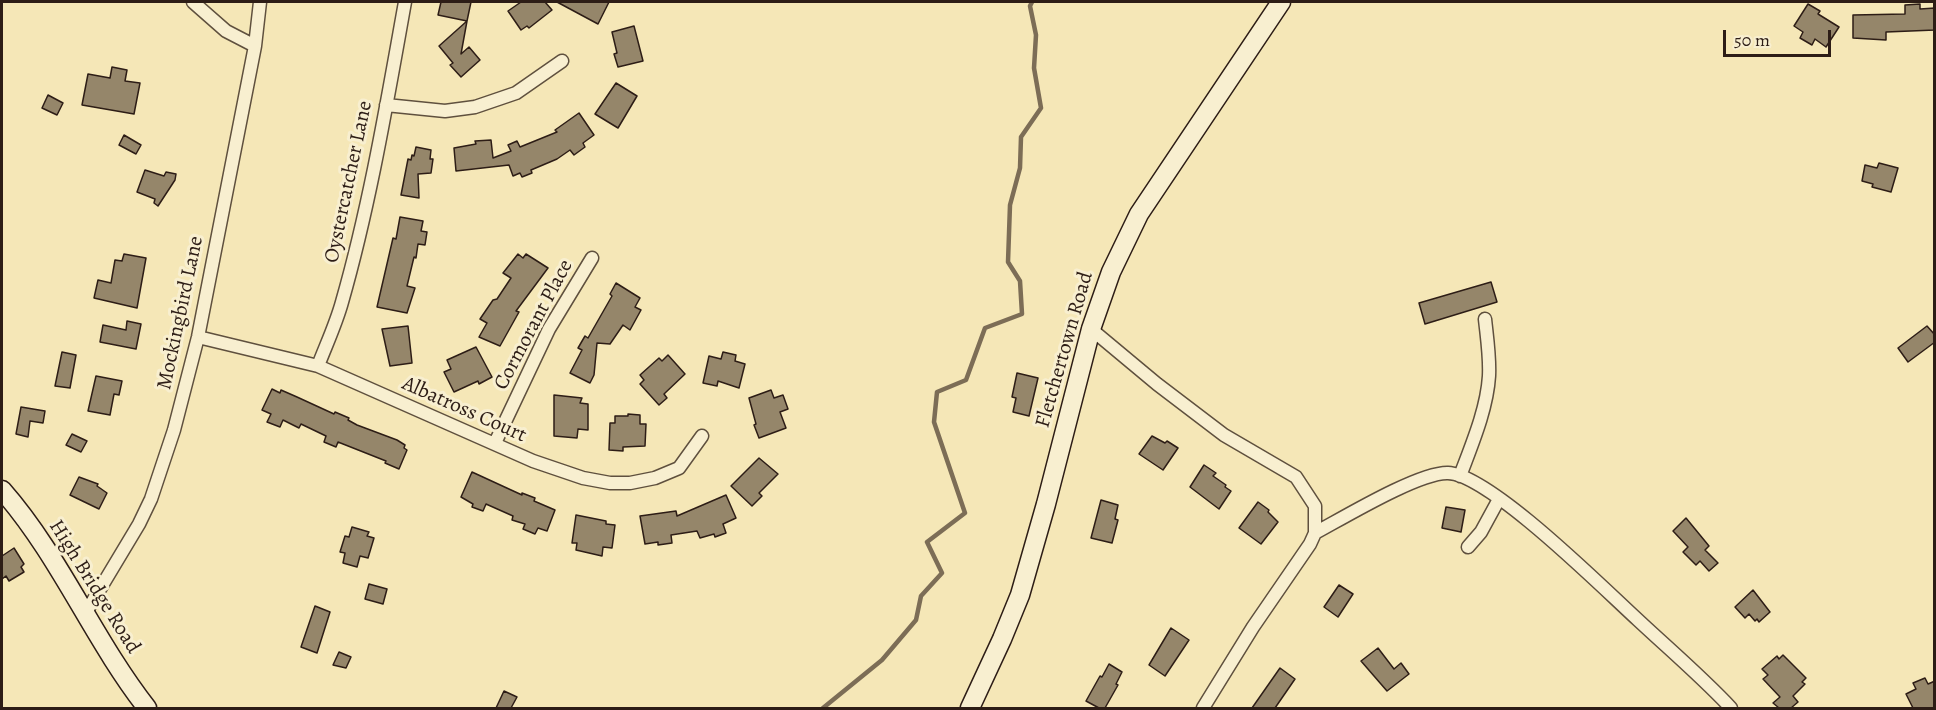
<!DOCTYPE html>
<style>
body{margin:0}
#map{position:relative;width:1936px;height:710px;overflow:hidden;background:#f5e7b7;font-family:Alegreya,serif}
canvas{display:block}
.frame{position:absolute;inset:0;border:3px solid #2d1d16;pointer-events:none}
.scale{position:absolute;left:1723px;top:30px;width:108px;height:27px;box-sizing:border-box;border:3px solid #2d1d16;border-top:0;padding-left:8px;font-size:18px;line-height:21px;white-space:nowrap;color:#2d1d16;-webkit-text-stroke:4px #f8efd0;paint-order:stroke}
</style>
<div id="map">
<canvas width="1936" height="710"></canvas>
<div class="frame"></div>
<div class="scale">50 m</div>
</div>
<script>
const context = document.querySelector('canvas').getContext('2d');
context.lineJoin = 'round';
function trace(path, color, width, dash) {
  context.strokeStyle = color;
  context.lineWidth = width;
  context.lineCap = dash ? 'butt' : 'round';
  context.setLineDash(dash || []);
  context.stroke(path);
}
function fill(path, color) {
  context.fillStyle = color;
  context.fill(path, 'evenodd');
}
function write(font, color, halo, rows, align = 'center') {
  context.font = font + ' Alegreya,serif';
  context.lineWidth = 6;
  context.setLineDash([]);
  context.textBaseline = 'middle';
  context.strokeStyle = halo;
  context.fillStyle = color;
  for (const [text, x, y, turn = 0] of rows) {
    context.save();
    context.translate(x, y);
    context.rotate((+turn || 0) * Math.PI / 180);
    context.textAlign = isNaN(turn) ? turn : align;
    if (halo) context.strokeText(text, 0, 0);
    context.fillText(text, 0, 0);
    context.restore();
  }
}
trace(new Path2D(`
 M 823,708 L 882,660 L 916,620 L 921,596 L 942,573 L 927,542 L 965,513 L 934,422 L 937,392 L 966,380 L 985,328 L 1022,314 L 1020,281 L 1008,262 L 1010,205 L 1020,168 L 1021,137 L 1041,108 L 1034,68 L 1036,35 L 1030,6 L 1032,2`), '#7c6d56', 4.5);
const building = new Path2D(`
 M 441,2 L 471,2 L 467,21 L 438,15 Z
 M 521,2 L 545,2 L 552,10 L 529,28 L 527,26 L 521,30 L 508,11 Z
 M 557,2 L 609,2 L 598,24 Z
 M 1808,4 L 1820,11 L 1818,14 L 1839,27 L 1826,47 L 1815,39 L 1812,45 L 1800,38 L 1803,32 L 1794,26 Z
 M 1920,4 L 1920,9 L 1935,8 L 1935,30 L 1886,32 L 1886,40 L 1853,38 L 1853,15 L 1905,14 L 1905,5 Z
 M 467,21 L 461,54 L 469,47 L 480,60 L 461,77 L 450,65 L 453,63 L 439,46 Z
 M 634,26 L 643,61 L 618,67 L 614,54 L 617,53 L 612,32 Z
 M 112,67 L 127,70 L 125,81 L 140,83 L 134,114 L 82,105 L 88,74 L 110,78 Z
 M 616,83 L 637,96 L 618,128 L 595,114 Z
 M 48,95 L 63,103 L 57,115 L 42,108 Z
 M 579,113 L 594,135 L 583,143 L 585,147 L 574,155 L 570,150 L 557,159 L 531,170 L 532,173 L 522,177 L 520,173 L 513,176 L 509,165 L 456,171 L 454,148 L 476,144 L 475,141 L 491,140 L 493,158 L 511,151 L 508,145 L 517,141 L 520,147 L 557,132 L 555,130 Z
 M 124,135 L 141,145 L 136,154 L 119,145 Z
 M 416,147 L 431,150 L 430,159 L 433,159 L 431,173 L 418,174 L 419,198 L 401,195 L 408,159 L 411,160 L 412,155 L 414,156 Z
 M 1879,163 L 1898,168 L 1891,192 L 1872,187 L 1873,184 L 1862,181 L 1865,165 L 1877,168 Z
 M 145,170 L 164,176 L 166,172 L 176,174 L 175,180 L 158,206 L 154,203 L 155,199 L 137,192 Z
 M 400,217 L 423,221 L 421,231 L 427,232 L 425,245 L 418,244 L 416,258 L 414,257 L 407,286 L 415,288 L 407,313 L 377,307 L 393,238 L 396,239 Z
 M 124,254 L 146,258 L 137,308 L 94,298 L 98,280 L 111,283 L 115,260 L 122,261 Z
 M 518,254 L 523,258 L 526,254 L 548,268 L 516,311 L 519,312 L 500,346 L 479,337 L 487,323 L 480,319 L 493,300 L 497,299 L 511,278 L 503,273 Z
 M 1491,282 L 1497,302 L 1425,324 L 1419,303 Z
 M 616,283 L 640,298 L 635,307 L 641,310 L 630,330 L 623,325 L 610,344 L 597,343 L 594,375 L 590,383 L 570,373 L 582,350 L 578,348 L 585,336 L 588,338 L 612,296 L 610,294 Z
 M 127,321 L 141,324 L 136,349 L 100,342 L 103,325 L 126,330 Z
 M 408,326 L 412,363 L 390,366 L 382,329 Z
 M 1927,326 L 1935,335 L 1935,342 L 1908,362 L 1898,348 Z
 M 476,347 L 492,377 L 479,384 L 478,381 L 454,392 L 444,372 L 451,369 L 447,360 Z
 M 62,352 L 76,355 L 70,388 L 55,386 Z
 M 723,352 L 736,355 L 735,361 L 745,364 L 739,388 L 718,381 L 717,386 L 703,383 L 709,356 L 721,359 Z
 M 668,355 L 685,374 L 664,394 L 667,398 L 659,405 L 640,384 L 644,380 L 640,375 L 659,358 L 662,361 Z
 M 1017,373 L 1038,378 L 1029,416 L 1013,412 L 1016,398 L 1012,397 Z
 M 96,376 L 122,381 L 119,395 L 114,394 L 110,415 L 88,411 Z
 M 272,389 L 280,393 L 281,390 L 297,397 L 334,414 L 335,412 L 349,418 L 348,420 L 357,425 L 397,440 L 405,445 L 404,448 L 407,450 L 399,469 L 385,463 L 386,461 L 338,442 L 336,447 L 324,442 L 326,436 L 301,424 L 299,428 L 283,420 L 280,427 L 267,422 L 271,414 L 262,410 Z
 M 771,390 L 774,398 L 783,395 L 788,409 L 780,412 L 786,428 L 759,438 L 754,425 L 756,424 L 749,398 Z
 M 554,395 L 582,398 L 580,403 L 588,404 L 588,430 L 578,429 L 577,438 L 554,436 Z
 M 21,407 L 45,411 L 43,423 L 30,421 L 28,437 L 16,434 Z
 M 628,414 L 640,415 L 640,424 L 646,424 L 645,446 L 623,447 L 623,451 L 609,450 L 610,423 L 615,423 L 615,416 L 628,416 Z
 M 72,434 L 87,441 L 81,452 L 66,445 Z
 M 1152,436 L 1165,443 L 1167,441 L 1178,448 L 1163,470 L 1139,454 Z
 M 759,458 L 778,474 L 759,493 L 762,496 L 752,506 L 731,486 Z
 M 1204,465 L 1216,473 L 1213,476 L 1226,485 L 1225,487 L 1231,491 L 1219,509 L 1190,487 Z
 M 472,472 L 522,495 L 522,493 L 535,498 L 534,501 L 555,510 L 547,531 L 538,528 L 535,534 L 523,529 L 525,524 L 512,520 L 513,516 L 486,504 L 483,511 L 472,507 L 473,504 L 461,497 Z
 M 79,477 L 98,484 L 97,486 L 107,493 L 99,509 L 70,495 Z
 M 726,495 L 736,518 L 723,524 L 726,533 L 715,537 L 714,534 L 700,538 L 697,531 L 671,535 L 672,543 L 658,545 L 658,542 L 645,544 L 640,516 L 676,511 L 677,516 Z
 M 1101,500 L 1118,505 L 1115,519 L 1118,520 L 1112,543 L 1091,538 Z
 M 1258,502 L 1269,510 L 1268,512 L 1278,522 L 1261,544 L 1239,528 Z
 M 1446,507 L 1465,510 L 1461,532 L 1442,528 Z
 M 576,515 L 606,521 L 606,524 L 615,525 L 612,548 L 603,547 L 602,556 L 576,550 L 577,543 L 572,543 Z
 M 1686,518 L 1709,546 L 1705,550 L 1718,563 L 1709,571 L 1700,561 L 1696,565 L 1683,552 L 1688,547 L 1673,531 Z
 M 352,527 L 369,532 L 367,536 L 374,538 L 368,558 L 360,556 L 357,567 L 343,563 L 345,553 L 340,552 L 345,536 L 349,537 Z
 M 14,548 L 24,564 L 21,567 L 24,572 L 9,581 L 6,576 L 2,579 L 2,556 Z
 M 369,584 L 387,589 L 383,604 L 365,599 Z
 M 1339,585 L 1353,594 L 1338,617 L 1324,607 Z
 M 1753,590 L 1770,612 L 1759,622 L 1757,619 L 1755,621 L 1749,614 L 1745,618 L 1735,607 Z
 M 315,606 L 330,612 L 317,653 L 301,647 Z
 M 1171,628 L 1189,640 L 1165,676 L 1149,665 Z
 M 1378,648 L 1394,669 L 1401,663 L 1409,674 L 1387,691 L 1361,661 Z
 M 339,652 L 351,657 L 346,668 L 333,665 Z
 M 1783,655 L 1806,678 L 1802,682 L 1805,684 L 1793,696 L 1798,702 L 1791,708 L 1779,708 L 1773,703 L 1780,697 L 1763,679 L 1768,675 L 1762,669 L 1777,656 L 1779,659 Z
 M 1109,664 L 1122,672 L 1116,684 L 1118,685 L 1105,708 L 1099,708 L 1086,701 L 1100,676 L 1102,677 Z
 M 1280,668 L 1295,679 L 1275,708 L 1252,708 Z
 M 1925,678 L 1928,684 L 1935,681 L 1935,708 L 1913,708 L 1906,694 L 1916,689 L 1913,683 Z
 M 504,691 L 517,697 L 511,708 L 496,708 Z`);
fill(building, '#95866a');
trace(building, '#2d1d16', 1.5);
const street = new Path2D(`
 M 193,2 L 226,31 L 255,46
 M 386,105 L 445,111 L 475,107 L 516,93 L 562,61
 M 1091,329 L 1157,384 L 1224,435 L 1296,477 L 1315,506 L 1315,533 L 1310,544 L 1253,627 L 1203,708
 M 198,337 L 318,366 L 533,461 L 583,478 L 610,483 L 630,483 L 655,478 L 679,468 L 702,436
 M 318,366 C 326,345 336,324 342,302 C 370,204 387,102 405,2
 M 495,443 L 549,329 L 592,258
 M 1460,476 C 1472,444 1487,409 1489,376 C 1490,357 1487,338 1485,319
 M 1315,533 C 1343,518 1419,472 1448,473 C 1489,474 1604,589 1638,620 C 1669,649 1702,677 1731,708
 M 1468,547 L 1481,532 L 1499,499
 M 85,614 L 139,524 L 151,499 L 174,430 L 198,337 L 255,46 L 260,2`);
const secondary = new Path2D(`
 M 2,490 C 60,556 93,639 147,708
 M 970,708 L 1002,639 L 1020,595 L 1046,504 L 1091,329 L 1111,272 L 1139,214 L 1281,2`);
trace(street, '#5f503e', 15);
trace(secondary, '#2d1d16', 21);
trace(street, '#f8efd0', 12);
trace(secondary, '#f8efd0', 18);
write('21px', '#2d1d16', '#f8efd0', [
 ["Oystercatcher Lane",349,182,-78],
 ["Mockingbird Lane",181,313,-78],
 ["Cormorant Place",534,325,-62],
 ["Fletchertown Road",1065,350,-74],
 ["Albatross Court",464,410,24],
 ["High Bridge Road",94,587,58]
]);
</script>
